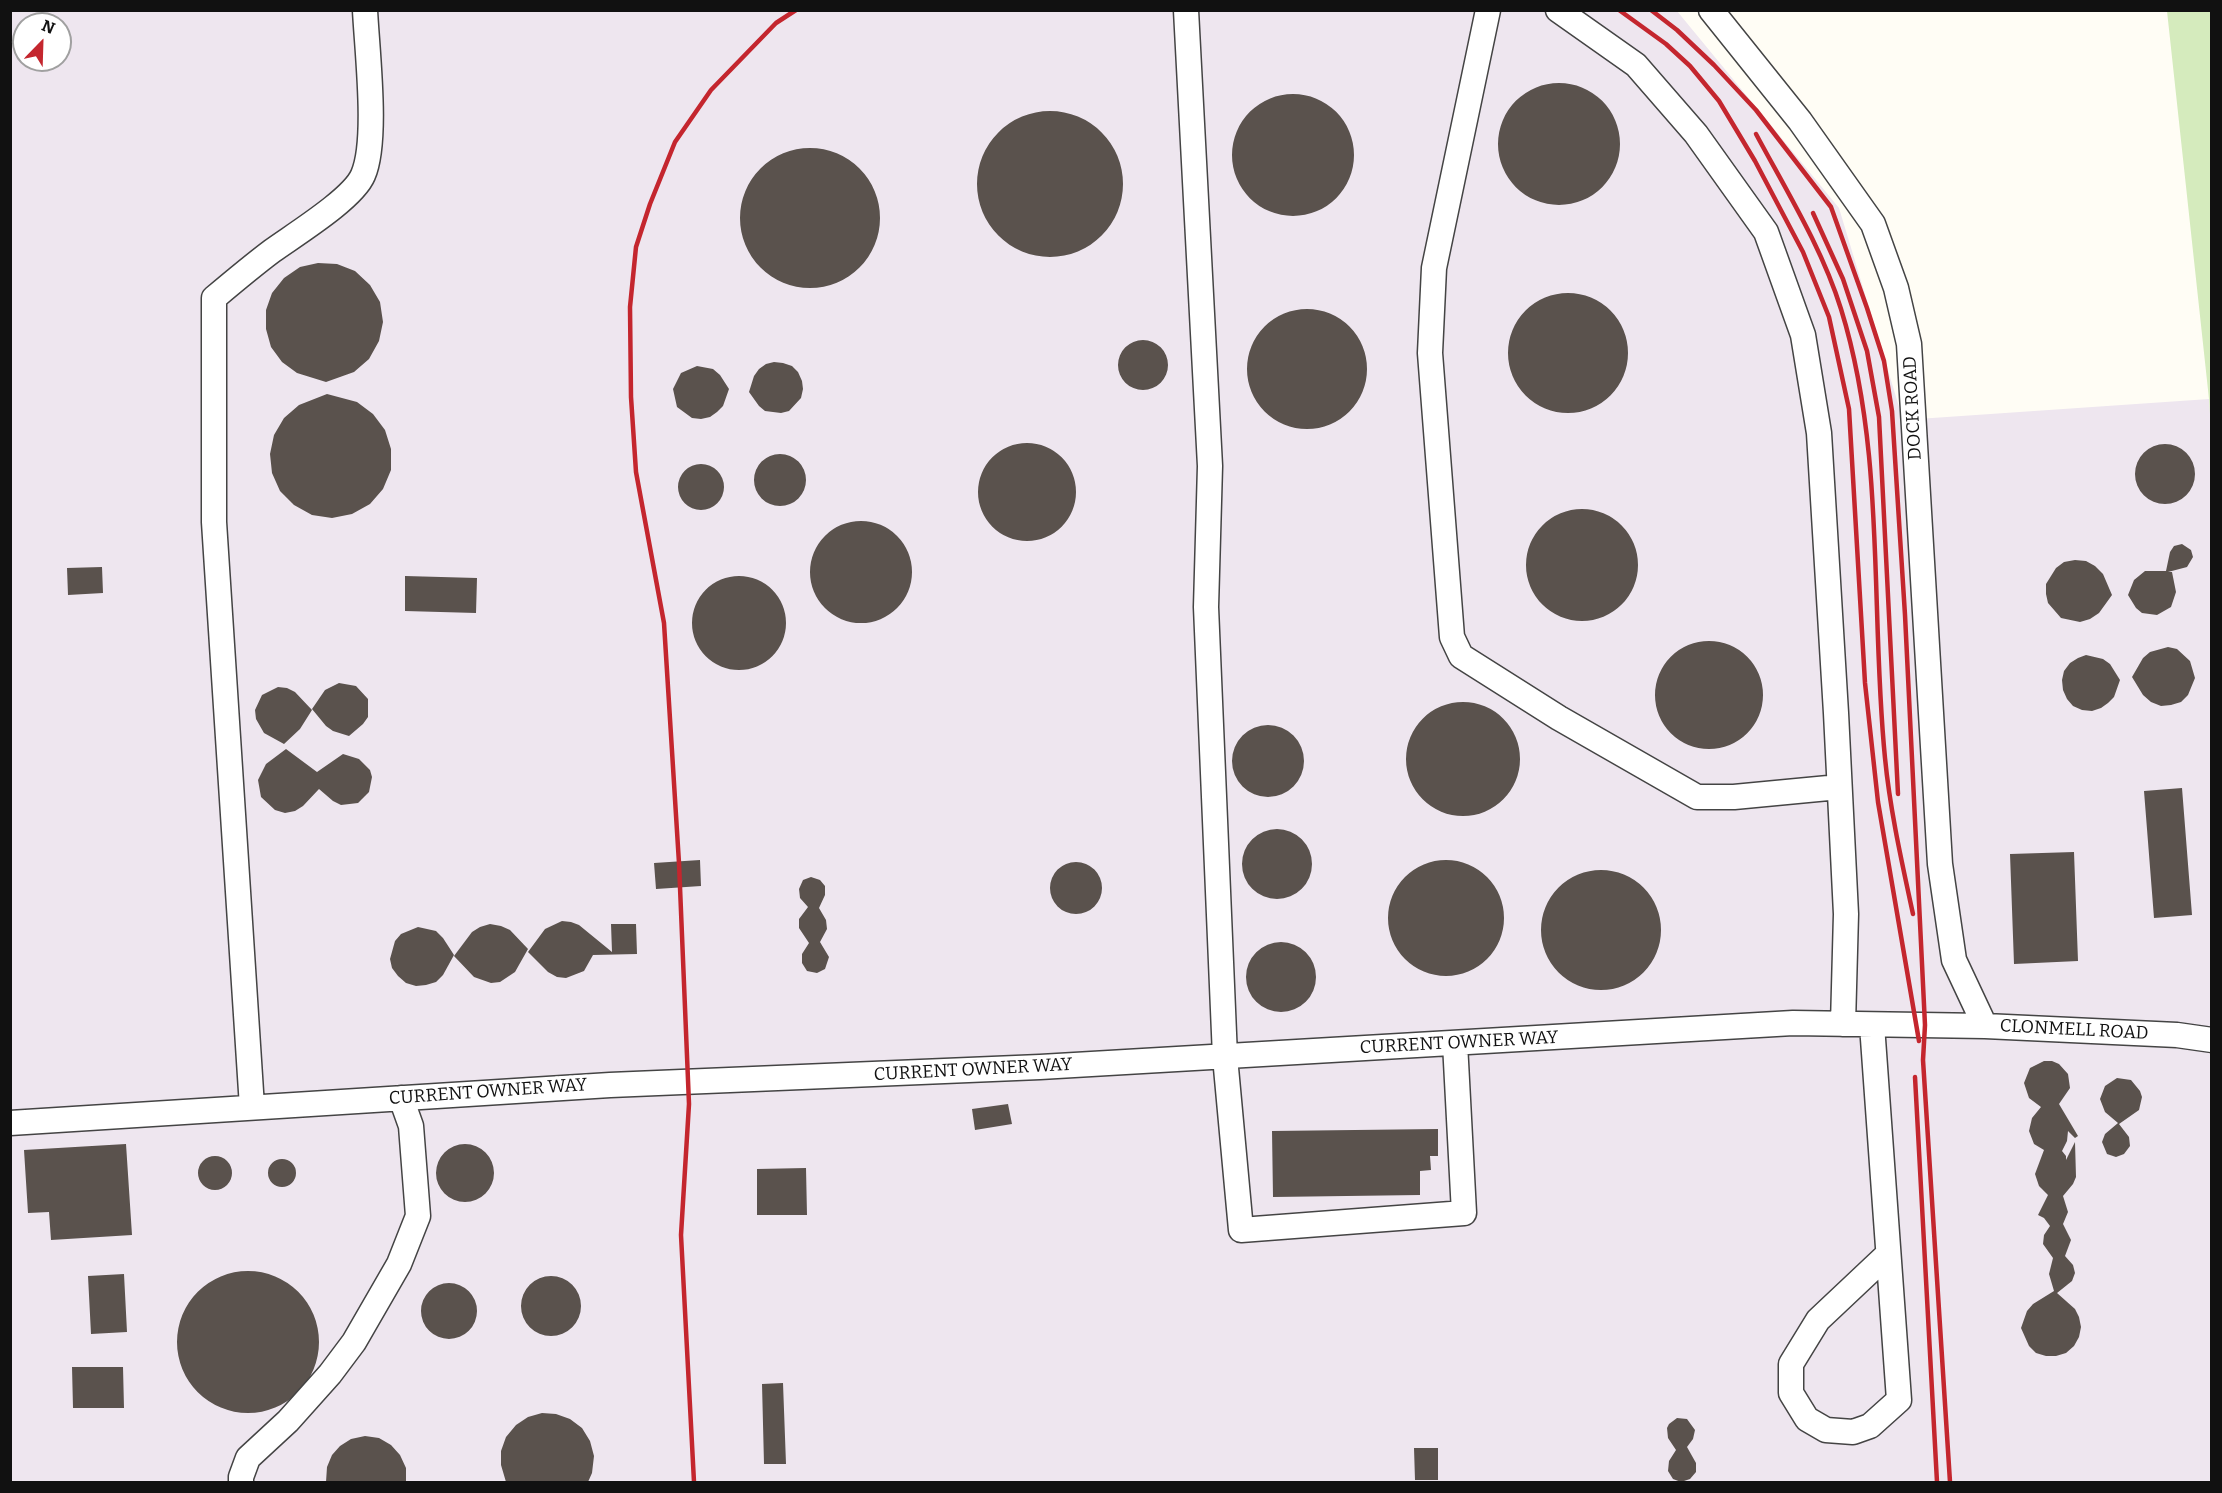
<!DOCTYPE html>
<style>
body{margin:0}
#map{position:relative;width:2222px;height:1493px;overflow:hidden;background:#fffdf5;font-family:Bitter,serif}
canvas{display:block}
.frame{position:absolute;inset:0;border:12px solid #111;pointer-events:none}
.north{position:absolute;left:12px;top:12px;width:60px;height:60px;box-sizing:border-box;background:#fff;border:2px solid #a0a0a0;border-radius:50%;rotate:23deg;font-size:16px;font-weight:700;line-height:24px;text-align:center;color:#111}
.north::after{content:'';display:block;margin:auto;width:21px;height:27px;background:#c4262e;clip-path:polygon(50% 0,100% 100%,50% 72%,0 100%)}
</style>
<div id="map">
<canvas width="2222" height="1493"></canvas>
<div class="frame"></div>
<div class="north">N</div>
</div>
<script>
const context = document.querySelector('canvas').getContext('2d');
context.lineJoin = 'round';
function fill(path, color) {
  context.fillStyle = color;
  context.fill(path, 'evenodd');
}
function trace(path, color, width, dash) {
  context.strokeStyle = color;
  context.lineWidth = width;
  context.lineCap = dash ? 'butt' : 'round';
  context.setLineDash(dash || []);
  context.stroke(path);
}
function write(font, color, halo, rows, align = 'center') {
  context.font = font + ' Bitter,serif';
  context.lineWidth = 6;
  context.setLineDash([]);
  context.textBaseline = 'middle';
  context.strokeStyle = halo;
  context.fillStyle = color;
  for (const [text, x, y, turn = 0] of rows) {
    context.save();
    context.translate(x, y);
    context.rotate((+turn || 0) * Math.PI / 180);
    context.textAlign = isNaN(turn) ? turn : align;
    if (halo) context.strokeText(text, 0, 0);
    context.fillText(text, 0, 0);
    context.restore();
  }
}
fill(new Path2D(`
 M 10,11 L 1677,11 L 1839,208 L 1903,420 L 2209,399 L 2212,429 L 2211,1482 L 11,1482 ZM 24,24 L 60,24 L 60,60 L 24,60 Z`), '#eee6ef');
fill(new Path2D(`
 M 2167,11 L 2211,11 L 2211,429 L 2209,399 Z`), '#d5ebbd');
fill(new Path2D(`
 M1498 144a61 61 0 1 1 122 0a61 61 0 1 1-122 0Z
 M1232 155a61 61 0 1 1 122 0a61 61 0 1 1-122 0Z
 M977 184a73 73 0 1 1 146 0a73 73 0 1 1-146 0Z
 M740 218a70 70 0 1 1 140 0a70 70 0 1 1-140 0Z
 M 318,263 L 337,264 L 355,271 L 370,285 L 380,302 L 383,322 L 379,341 L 369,359 L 354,372 L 326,382 L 297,373 L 282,362 L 271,347 L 266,329 L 266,310 L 272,293 L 284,278 L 300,267 Z
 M1508 353a60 60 0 1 1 120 0a60 60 0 1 1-120 0Z
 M1247 369a60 60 0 1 1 120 0a60 60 0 1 1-120 0Z
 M1118 365a25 25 0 1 1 50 0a25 25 0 1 1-50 0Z
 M 774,362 L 783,363 L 792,366 L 798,372 L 802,381 L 803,389 L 801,398 L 789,411 L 781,413 L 765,411 L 759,406 L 749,392 L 754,376 L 759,369 L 766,364 Z
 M 697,366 L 713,369 L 720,375 L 729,389 L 723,406 L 717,412 L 710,417 L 701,419 L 692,418 L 677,407 L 673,389 L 681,373 Z
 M 327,394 L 357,402 L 373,414 L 385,430 L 391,449 L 391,470 L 383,489 L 370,504 L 352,514 L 332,518 L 312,515 L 294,505 L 280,491 L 272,473 L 270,454 L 274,435 L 284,418 L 299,405 Z
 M978 492a49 49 0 1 1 98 0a49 49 0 1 1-98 0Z
 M2135 474a30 30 0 1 1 60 0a30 30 0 1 1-60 0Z
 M754 480a26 26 0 1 1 52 0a26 26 0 1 1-52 0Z
 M678 487a23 23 0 1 1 46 0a23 23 0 1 1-46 0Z
 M1526 565a56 56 0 1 1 112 0a56 56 0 1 1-112 0Z
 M810 572a51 51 0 1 1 102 0a51 51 0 1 1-102 0Z
 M 2182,544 L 2191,550 L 2193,557 L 2187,567 L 2168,572 L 2172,572 L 2176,592 L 2171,607 L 2157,615 L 2142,613 L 2136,608 L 2128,595 L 2134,580 L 2145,571 L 2166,571 L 2170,552 L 2174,546 Z
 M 2075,560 L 2086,561 L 2095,566 L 2103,574 L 2112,595 L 2099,613 L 2090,619 L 2080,622 L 2061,618 L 2048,603 L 2046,594 L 2046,584 L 2056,568 L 2064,562 Z
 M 102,567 L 103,593 L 68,595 L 67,568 Z
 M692 623a47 47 0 1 1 94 0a47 47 0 1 1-94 0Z
 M 405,576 L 477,578 L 476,613 L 405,611 Z
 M1655 695a54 54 0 1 1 108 0a54 54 0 1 1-108 0Z
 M 2168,647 L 2177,649 L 2190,661 L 2195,678 L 2188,695 L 2181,702 L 2171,705 L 2161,706 L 2151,702 L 2143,695 L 2132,677 L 2143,658 L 2150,652 Z
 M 2086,655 L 2103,659 L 2110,664 L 2120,680 L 2114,697 L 2108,703 L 2101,708 L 2092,711 L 2082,710 L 2073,706 L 2067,699 L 2063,690 L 2062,680 L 2064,671 L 2070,663 L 2078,658 Z
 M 339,683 L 356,686 L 368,699 L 368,717 L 363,724 L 349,736 L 333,731 L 326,726 L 312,709 L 325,690 Z
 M 278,687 L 287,688 L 295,692 L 312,710 L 300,729 L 284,744 L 264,733 L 256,719 L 255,710 L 262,695 Z
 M1406 759a57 57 0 1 1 114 0a57 57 0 1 1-114 0Z
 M1232 761a36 36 0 1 1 72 0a36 36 0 1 1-72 0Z
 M 286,749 L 317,772 L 343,754 L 359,759 L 370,770 L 372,777 L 369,792 L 358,803 L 341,805 L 333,801 L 319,789 L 303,806 L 295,811 L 285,813 L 275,810 L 261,797 L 258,780 L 266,764 Z
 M 2182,788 L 2192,915 L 2154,918 L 2144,791 Z
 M1242 864a35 35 0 1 1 70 0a35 35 0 1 1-70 0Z
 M 2074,852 L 2078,961 L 2014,964 L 2010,854 Z
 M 700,860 L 701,886 L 656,889 L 654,863 Z
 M1388 918a58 58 0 1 1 116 0a58 58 0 1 1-116 0Z
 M1050 888a26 26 0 1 1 52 0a26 26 0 1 1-52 0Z
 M1541 930a60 60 0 1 1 120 0a60 60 0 1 1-120 0Z
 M 811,877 L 820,880 L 825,886 L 825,895 L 819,908 L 826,920 L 827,929 L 820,942 L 829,957 L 825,969 L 817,973 L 807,971 L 802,963 L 802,954 L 809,943 L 799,928 L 799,919 L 808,907 L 800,898 L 799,889 L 803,880 Z
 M 562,921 L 571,922 L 579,925 L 612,952 L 611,924 L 636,924 L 637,954 L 593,955 L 584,971 L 566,978 L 557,977 L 548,972 L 528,952 L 545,929 Z
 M 490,924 L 501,926 L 510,930 L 528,949 L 515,972 L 500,982 L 491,983 L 474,977 L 454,956 L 472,932 L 480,927 Z
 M 418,927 L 436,931 L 443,938 L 454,955 L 443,975 L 436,982 L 426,985 L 416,986 L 406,983 L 398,976 L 392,968 L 390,959 L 395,941 L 401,934 Z
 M1246 977a35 35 0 1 1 70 0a35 35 0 1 1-70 0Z
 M 2044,1061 L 2052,1061 L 2059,1064 L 2068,1074 L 2070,1088 L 2059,1104 L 2078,1136 L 2075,1138 L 2068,1131 L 2067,1141 L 2062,1151 L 2066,1156 L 2066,1160 L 2075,1142 L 2076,1177 L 2073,1184 L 2063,1196 L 2068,1212 L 2063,1224 L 2071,1240 L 2065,1256 L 2073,1265 L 2075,1273 L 2072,1281 L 2057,1293 L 2075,1309 L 2079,1317 L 2081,1327 L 2079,1337 L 2074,1346 L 2066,1353 L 2056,1356 L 2046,1356 L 2036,1353 L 2029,1346 L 2021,1328 L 2027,1311 L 2033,1304 L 2054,1291 L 2049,1274 L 2053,1258 L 2043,1244 L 2044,1235 L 2050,1226 L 2044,1218 L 2038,1215 L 2048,1195 L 2039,1186 L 2035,1174 L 2044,1150 L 2034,1144 L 2029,1131 L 2032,1118 L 2041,1107 L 2029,1098 L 2024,1083 L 2030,1068 Z
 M 2117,1078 L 2131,1080 L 2140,1091 L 2142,1097 L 2139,1110 L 2119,1124 L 2129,1137 L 2130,1146 L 2124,1154 L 2116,1157 L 2107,1154 L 2102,1142 L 2105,1134 L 2118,1123 L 2105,1112 L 2100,1099 L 2105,1086 Z
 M 1008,1104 L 1012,1124 L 975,1130 L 972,1109 Z
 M 1438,1129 L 1438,1156 L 1430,1156 L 1431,1170 L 1420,1171 L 1420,1195 L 1273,1197 L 1272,1131 Z
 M436 1173a29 29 0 1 1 58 0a29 29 0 1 1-58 0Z
 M 126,1144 L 132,1235 L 51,1240 L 49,1212 L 28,1213 L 24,1150 Z
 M198 1173a17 17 0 1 1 34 0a17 17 0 1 1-34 0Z
 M268 1173a14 14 0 1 1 28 0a14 14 0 1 1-28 0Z
 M 806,1168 L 807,1215 L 757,1215 L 757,1169 Z
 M177 1342a71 71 0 1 1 142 0a71 71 0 1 1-142 0Z
 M 124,1274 L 127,1332 L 91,1334 L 88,1276 Z
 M521 1306a30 30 0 1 1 60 0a30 30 0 1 1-60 0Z
 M421 1311a28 28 0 1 1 56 0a28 28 0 1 1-56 0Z
 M 72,1367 L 123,1367 L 124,1408 L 73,1408 Z
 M 783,1383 L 786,1464 L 764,1464 L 762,1384 Z
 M 542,1413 L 556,1414 L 570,1419 L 582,1428 L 590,1441 L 594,1456 L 592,1473 L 588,1482 L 506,1482 L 501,1465 L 501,1451 L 506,1437 L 516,1425 L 528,1417 Z
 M 1677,1418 L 1687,1419 L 1695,1430 L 1693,1439 L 1687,1447 L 1696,1463 L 1696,1472 L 1690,1479 L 1681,1482 L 1673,1479 L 1668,1471 L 1669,1461 L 1676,1450 L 1668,1438 L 1667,1428 L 1669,1424 Z
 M 365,1436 L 379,1438 L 391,1445 L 400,1455 L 406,1468 L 406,1482 L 326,1482 L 327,1467 L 332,1455 L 340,1446 L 351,1439 Z
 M 1414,1448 L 1438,1448 L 1438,1480 L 1415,1480 Z`), '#5a524d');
const minor = new Path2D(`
 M 1186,10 L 1210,466 L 1206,607 L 1225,1057 L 1241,1230 L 1464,1213 L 1455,1043
 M 1488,10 L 1434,268 L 1430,353 L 1452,637 L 1461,656 L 1559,718 L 1697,797 L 1734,797 L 1839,787
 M 1558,10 L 1636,65 L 1696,134 L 1766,232 L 1803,335 L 1819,433 L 1836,713 L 1846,914 L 1843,1024
 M 1711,10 L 1800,121 L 1873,224 L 1896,288 L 1909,344 L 1940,864 L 1954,960 L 1985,1026
 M 1872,1025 L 1899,1400 L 1870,1426 L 1853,1432 L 1826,1430 L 1807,1419 L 1791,1393 L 1791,1364 L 1818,1320 L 1887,1255
 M 252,1107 L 214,522 L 214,298 C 233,282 252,266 272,251 C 294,235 353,199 363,175 C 378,141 367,51 365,10
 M 10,1123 L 610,1085 L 1040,1067 L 1793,1023 L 1985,1026 L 2177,1035 L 2212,1040
 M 241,1482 L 241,1477 L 248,1458 L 288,1421 L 330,1374 L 354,1342 L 399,1264 L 418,1216 L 411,1126 L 401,1098`);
trace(minor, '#444', 27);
trace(minor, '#fff', 24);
trace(new Path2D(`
 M 1619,10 L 1666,44 L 1690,66 L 1719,101 L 1755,161 L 1803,252 L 1829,317 L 1849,409 L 1865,683 L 1878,802 L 1919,1041
 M 1651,10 L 1677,30 L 1714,65 L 1756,110 L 1831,207 L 1867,308 L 1884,361 L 1892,411 L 1905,615 L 1925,1025 L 1923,1060 L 1950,1482
 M 1756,134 C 1786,190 1822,248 1841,309 C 1886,454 1870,609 1885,758 C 1890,810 1902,863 1913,914
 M 1813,213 L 1843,279 L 1867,351 L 1879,417 L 1898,794
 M 1915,1077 L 1937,1482
 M 694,1482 L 681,1235 L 689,1104 L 679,863 L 664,623 L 636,472 L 631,397 L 630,307 L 636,247 L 650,204 L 675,142 L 711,90 L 776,23 L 796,10`), '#c4262e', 4.5);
write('18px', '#111', '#fff', [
 ["DOCK ROAD",1913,408,-93],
 ["CLONMELL ROAD",2074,1030,3],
 ["CURRENT OWNER WAY",1459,1043,-3],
 ["CURRENT OWNER WAY",973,1070,-3],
 ["CURRENT OWNER WAY",488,1092,-4]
]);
</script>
